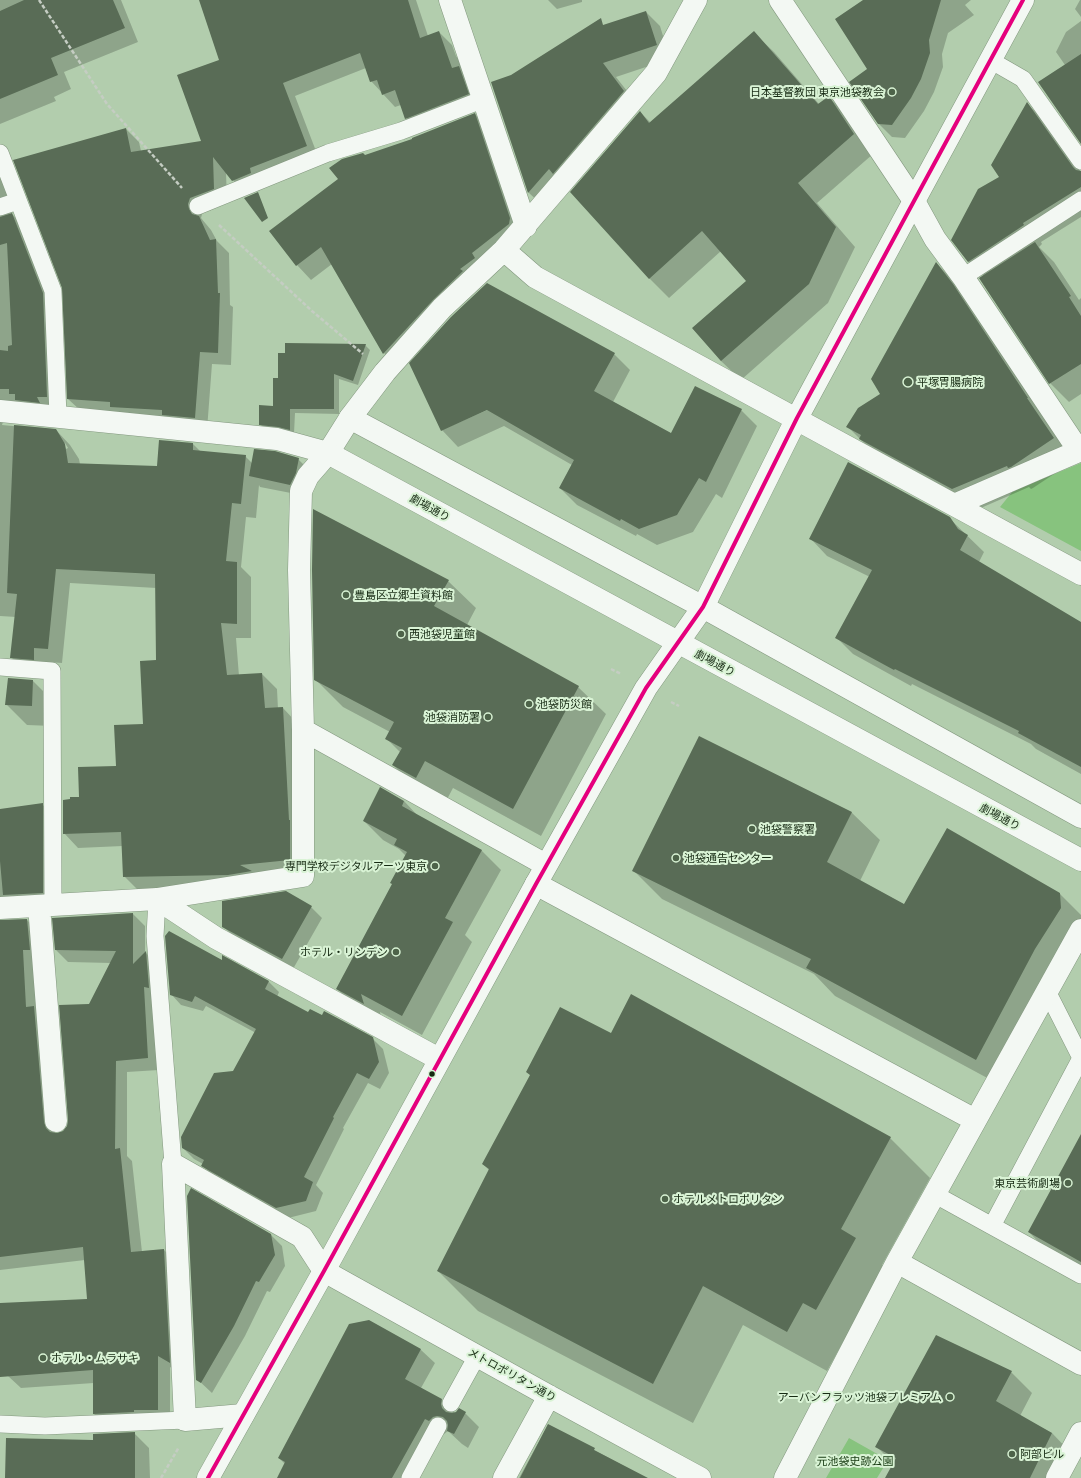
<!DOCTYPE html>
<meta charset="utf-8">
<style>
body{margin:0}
canvas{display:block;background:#b2cdad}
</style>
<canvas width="1081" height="1478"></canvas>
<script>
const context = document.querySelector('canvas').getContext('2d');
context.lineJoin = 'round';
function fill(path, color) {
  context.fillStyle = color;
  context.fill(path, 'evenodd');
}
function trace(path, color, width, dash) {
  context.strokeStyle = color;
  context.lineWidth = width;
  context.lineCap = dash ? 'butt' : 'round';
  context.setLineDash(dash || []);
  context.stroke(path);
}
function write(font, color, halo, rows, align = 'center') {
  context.font = font + ' Commissioner,"Noto Sans JP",sans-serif';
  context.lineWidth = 4;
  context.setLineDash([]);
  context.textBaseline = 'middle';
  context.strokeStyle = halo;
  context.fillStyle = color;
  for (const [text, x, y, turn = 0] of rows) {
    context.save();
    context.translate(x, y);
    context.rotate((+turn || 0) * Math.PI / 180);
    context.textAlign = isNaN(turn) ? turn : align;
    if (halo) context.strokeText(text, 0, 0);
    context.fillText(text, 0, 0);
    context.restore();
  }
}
fill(new Path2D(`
 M 1081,463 L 1081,551 L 1000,507 L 1013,491 Z
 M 849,1438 L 888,1460 L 877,1478 L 826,1478 Z`), '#87c37e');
fill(new Path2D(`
 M 0,0 L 121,0 L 138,42 L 64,72 L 71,89 L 54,97 L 56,101 L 0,124 Z
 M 200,0 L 416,0 L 428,36 L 439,32 L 452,45 L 456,56 L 462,63 L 481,107 L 419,131 L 406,118 L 401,105 L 395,107 L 371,81 L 366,68 L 295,96 L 319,159 L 245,194 L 226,172 L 227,201 L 203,211 L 201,218 L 211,230 L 217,241 L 229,253 L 230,305 L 233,307 L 231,365 L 212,364 L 207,430 L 81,411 L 68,399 L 126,129 L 139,142 L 141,151 L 202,142 L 232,94 Z
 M 548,0 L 582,0 L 582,2 L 557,9 Z
 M 865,0 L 971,0 L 965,5 L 974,15 L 948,33 L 942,54 L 943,67 L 934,92 L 924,111 L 905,138 L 892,137 L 879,124 L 869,69 Z
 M 1080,0 L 1081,0 L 1081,17 L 1075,9 Z
 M 646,12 L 660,26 L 670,59 L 616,77 L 638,105 L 543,206 L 529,193 L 492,83 L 512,76 L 603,26 Z
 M 1081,21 L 1081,142 L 1065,65 L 1056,52 L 1066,32 Z
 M 754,33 L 774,52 L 819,104 L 829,97 L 848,117 L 873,154 L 817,203 L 855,247 L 828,303 L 741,380 L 721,361 L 693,329 L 747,281 L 721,251 L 669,298 L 650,279 L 571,192 L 640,112 L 651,123 Z
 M 1027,103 L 1045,122 L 1081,172 L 1081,217 L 1041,242 L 1042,244 L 1039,247 L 1054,262 L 1079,300 L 1081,298 L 1081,394 L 1069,402 L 1050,383 L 980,279 L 984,277 L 968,261 Z
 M 475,114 L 489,129 L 524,234 L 398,367 L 384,353 L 332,264 L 311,280 L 297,265 L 339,179 L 365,156 L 414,140 Z
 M 0,171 L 19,209 L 7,215 L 7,216 L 12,214 L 27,229 L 57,308 L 61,411 L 4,419 L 2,425 L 56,430 L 70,445 L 79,459 L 80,464 L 158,467 L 193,444 L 201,452 L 245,456 L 252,463 L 298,459 L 309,470 L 301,495 L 260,487 L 259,485 L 256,518 L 246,517 L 241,567 L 251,577 L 251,638 L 236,638 L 239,676 L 262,674 L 277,689 L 278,709 L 283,708 L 297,723 L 305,874 L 139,891 L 124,876 L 123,846 L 78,848 L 64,833 L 80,798 L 117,767 L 144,725 L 157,661 L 156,588 L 70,583 L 62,663 L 49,662 L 48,674 L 26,672 L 11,657 L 16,617 L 0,616 ZM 63,443 L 65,443 L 68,448 L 66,449 Z
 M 936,263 L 958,285 L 1075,460 L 1033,488 L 1031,489 L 1029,487 L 974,511 L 869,448 L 847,426 L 881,394 Z
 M 365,345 L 370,350 L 358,385 L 339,379 L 339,414 L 295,413 L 294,434 L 265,429 L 260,424 L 274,407 L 279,379 Z
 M 614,354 L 630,370 L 613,402 L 672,434 L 741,410 L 757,426 L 722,498 L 716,494 L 693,532 L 657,545 L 637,534 L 636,536 L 577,505 L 560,488 L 572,465 L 504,426 L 458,447 L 442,430 Z
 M 949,518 L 984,552 L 979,562 L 1080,623 L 1081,622 L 1081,774 L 1036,749 L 1031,744 L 912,684 L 911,686 L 853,654 L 836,637 L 870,577 L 827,556 L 811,539 Z
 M 448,581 L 476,608 L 467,625 L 578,687 L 606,714 L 541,836 L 453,788 L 444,805 L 421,793 L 393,765 L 400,752 L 386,738 L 390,732 L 343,707 L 315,679 Z
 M 33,681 L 53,701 L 52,726 L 27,725 L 6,704 Z
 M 404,801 L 418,816 L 481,850 L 501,870 L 465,935 L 472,942 L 422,1035 L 380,1012 L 382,1022 L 357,1008 L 337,989 L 393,885 L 406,856 L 399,849 L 383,840 L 364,821 Z
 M 42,804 L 54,816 L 55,905 L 0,918 L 0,810 Z
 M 851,812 L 880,840 L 860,881 L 905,905 L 1059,893 L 1081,915 L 1081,949 L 1004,1087 L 835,996 L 814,974 L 662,899 L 634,871 Z
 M 311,907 L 322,918 L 293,969 L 234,937 L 223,926 Z
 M 133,914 L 145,926 L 145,954 L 146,953 L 158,965 L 159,1070 L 127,1072 L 127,1156 L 132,1161 L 142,1252 L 164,1250 L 176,1262 L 181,1374 L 170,1367 L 170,1422 L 106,1426 L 94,1414 L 94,1383 L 21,1388 L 8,1376 L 88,1300 L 85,1260 L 0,1270 L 0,921 L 27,920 L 39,932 L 55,1134 L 63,1132 L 68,1127 L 90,1005 L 111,963 L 68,962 L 56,950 Z
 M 223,957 L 269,982 L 279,992 L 277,997 L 309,1014 L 372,1038 L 383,1049 L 389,1073 L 380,1089 L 368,1083 L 343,1128 L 344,1129 L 316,1185 L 323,1193 L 316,1211 L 288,1218 L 213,1176 L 202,1165 L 203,1164 L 194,1159 L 183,1148 L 234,1072 L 256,1033 L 206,1006 L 203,1011 L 181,1005 L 171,994 L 223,961 Z
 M 1081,1136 L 1081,1270 L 1049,1253 L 1029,1232 Z
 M 890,1138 L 930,1178 L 882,1265 L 896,1278 L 856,1349 L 843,1342 L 827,1371 L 743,1325 L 693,1423 L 478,1311 L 438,1271 L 490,1171 L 483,1164 Z
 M 271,1235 L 282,1246 L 285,1266 L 270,1292 L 267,1291 L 245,1336 L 212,1393 L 197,1379 Z
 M 369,1321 L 421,1350 L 435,1363 L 421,1388 L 441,1400 L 455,1413 L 465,1413 L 479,1427 L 468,1448 L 462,1444 L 448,1431 L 444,1434 L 439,1432 L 414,1478 L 278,1478 L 285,1464 L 279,1458 Z
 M 1011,1372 L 1032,1393 L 1020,1416 L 1052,1433 L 1073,1455 L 1062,1478 L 887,1478 L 894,1464 L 877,1447 Z
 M 548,1425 L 646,1478 L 519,1478 Z
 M 134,1433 L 149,1448 L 150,1478 L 6,1478 L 94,1441 Z`), '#0003');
fill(new Path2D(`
 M 24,0 L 113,0 L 125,28 L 51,58 L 58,75 L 0,99 L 0,11 Z
 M 199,0 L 408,0 L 420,38 L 439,31 L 452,68 L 459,66 L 469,94 L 405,119 L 395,90 L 382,95 L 377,80 L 370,82 L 360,53 L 283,83 L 307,146 L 250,168 L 251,173 L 232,181 L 213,157 L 214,189 L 190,198 L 188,204 L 189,209 L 192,214 L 199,216 L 210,240 L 216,239 L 218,293 L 220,293 L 218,353 L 200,352 L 195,418 L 162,415 L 162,410 L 110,407 L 110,402 L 67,399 L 62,288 L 13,160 L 126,128 L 131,152 L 201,141 L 177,75 L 219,60 Z
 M 863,0 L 941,0 L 929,40 L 930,53 L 921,79 L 911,98 L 892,125 L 878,124 L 849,82 L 867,69 L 835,19 Z
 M 646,11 L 657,45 L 603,63 L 624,91 L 553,174 L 549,169 L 528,193 L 491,82 L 511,75 L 601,18 L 603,25 Z
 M 754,31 L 818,104 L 829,96 L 854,134 L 798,183 L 836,227 L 809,284 L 721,361 L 692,328 L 746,281 L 702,231 L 649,279 L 570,192 L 640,111 L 649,123 Z
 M 1081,54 L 1081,144 L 1038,82 Z
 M 1027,102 L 1073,167 L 1076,170 L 1081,171 L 1081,187 L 1023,223 L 1024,225 L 968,262 L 951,240 L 978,189 L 999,177 L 991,165 Z
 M 475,113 L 510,218 L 509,224 L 472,253 L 475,258 L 460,269 L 463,271 L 433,300 L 383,354 L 321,247 L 296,266 L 269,231 L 338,179 L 329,168 L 342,159 L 363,153 L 365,155 L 412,139 L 412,138 Z
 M 258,192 L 268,218 L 262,222 L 244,198 Z
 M 12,213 L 43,293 L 47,397 L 37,397 L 40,403 L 15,400 L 15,394 L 9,394 L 9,389 L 0,389 L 0,350 L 8,351 L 8,346 L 12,345 L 7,243 L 0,245 L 0,217 Z
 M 1035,242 L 1071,296 L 1069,297 L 1081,316 L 1081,364 L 1049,384 L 979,278 Z
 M 936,262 L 953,284 L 1028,398 L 1027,398 L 1054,438 L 1011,467 L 1008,468 L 1007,466 L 952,489 L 859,439 L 861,435 L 846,427 L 858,408 L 880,394 L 871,379 Z
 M 487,283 L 615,353 L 594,391 L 671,433 L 695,386 L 742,409 L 706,482 L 699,478 L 677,515 L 639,529 L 621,519 L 620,521 L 559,488 L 574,460 L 487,410 L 441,431 L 409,363 L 451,317 Z
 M 285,343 L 366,344 L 353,381 L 334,374 L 334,409 L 290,409 L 290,430 L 278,427 L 259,425 L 259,405 L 273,406 L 273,378 L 278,378 L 278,353 L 285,353 Z
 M 14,425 L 56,429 L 65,444 L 68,463 L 157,466 L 159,440 L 193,443 L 193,450 L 246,455 L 241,504 L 232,503 L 226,561 L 237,562 L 237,624 L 221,623 L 227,675 L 262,673 L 265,708 L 283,707 L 289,820 L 290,820 L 290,860 L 240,865 L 252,871 L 228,875 L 123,877 L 121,832 L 63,834 L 63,800 L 70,799 L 70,797 L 79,797 L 78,767 L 116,766 L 114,725 L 143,724 L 140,661 L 156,660 L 155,574 L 56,569 L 48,649 L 34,648 L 34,660 L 10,658 L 17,594 L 7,593 Z
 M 254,449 L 275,451 L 299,458 L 296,473 L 290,485 L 249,476 Z
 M 848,462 L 950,517 L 958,529 L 968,535 L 960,550 L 1081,622 L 1081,767 L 1018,733 L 1019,731 L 895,669 L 894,670 L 835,638 L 872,570 L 809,539 Z
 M 313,509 L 449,580 L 434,606 L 579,686 L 513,809 L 425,761 L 416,778 L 392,765 L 402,748 L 385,739 L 394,722 L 314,680 L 312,570 Z
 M 8,678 L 33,680 L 32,706 L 5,705 Z
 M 699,736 L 852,812 L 827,862 L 904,904 L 947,828 L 1060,893 L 1061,908 L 1035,949 L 976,1060 L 806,968 L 811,959 L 632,871 Z
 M 380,787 L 404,801 L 402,806 L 482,850 L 445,918 L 453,922 L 402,1016 L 361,994 L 364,1004 L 336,989 L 392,884 L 390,883 L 407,852 L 394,845 L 397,839 L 363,821 Z
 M 43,803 L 43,893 L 3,895 L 0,861 L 0,809 Z
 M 286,891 L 312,906 L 282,959 L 222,927 L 222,901 Z
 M 133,913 L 133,964 L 146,951 L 149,988 L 144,987 L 148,1058 L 116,1061 L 115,1149 L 120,1148 L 131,1252 L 164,1249 L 170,1363 L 158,1356 L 158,1410 L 134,1410 L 134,1412 L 93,1414 L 93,1370 L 0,1377 L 0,1303 L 87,1299 L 83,1247 L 0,1257 L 0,920 L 27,919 L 30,950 L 23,950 L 26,1007 L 34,1006 L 44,1122 L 46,1128 L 50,1132 L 57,1133 L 63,1131 L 67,1126 L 68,1120 L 59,1005 L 89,1004 L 116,951 L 55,950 L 52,918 Z
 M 169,931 L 222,960 L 222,955 L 269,981 L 265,989 L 308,1012 L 310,1009 L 322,1015 L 324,1011 L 373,1037 L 379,1062 L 369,1079 L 357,1073 L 333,1117 L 334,1118 L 304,1177 L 313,1182 L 306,1201 L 276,1208 L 201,1166 L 204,1160 L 182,1148 L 181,1137 L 214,1073 L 233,1071 L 256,1029 L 195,996 L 192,1002 L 170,995 L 165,936 Z
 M 631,994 L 891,1137 L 841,1229 L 856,1238 L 816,1310 L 803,1303 L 787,1332 L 703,1286 L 653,1384 L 437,1271 L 489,1169 L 482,1164 L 530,1075 L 526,1072 L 560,1007 L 611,1033 Z
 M 1081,1134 L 1081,1262 L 1028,1232 Z
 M 191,1188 L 271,1234 L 275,1255 L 259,1282 L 256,1281 L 234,1326 L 201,1383 L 196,1380 L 187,1196 Z
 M 369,1320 L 421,1349 L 405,1379 L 442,1399 L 441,1404 L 442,1408 L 446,1412 L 452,1413 L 456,1412 L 459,1408 L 466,1412 L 454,1434 L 447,1431 L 448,1425 L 447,1421 L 443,1417 L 437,1416 L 433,1417 L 429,1421 L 425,1419 L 392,1478 L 277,1478 L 285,1462 L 278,1458 L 349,1324 Z
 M 936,1335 L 1012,1371 L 996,1401 L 1052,1433 L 1030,1478 L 885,1478 L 896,1458 L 875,1447 Z
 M 548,1424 L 595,1448 L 594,1450 L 648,1478 L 520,1478 Z
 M 135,1432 L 135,1478 L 5,1478 L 6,1438 L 93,1440 L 93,1434 Z`), '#596c56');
const lane = new Path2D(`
 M 990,60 L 1023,79 L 1081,161
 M 0,153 L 53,291 L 58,416
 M 198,206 L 328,153 L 401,131 L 484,99
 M 0,207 L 18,201
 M 963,277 L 1081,200
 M 0,667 L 52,671 L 53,905
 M 157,899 L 155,936 L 173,1164
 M 1047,991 L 1081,1058
 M 1081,1058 L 992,1226 L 1081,1275
 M 934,1194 L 992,1226
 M 451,1403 L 477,1356
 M 0,1424 L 45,1426 L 185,1420
 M 410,1478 L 438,1426`);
const street = new Path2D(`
 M 450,0 L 526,226
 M 780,0 L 914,201 L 935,239 L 963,277 L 1079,451
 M 504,250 L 535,277 L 1081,574
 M 0,411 L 277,439 L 328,453
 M 954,505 L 1081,450
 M 303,730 L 546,865
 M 536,884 L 975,1120
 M 157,899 L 216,938 L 439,1059
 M 39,906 L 56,1121
 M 0,908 L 157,899 L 303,876 L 303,730 L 299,570 L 301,491 L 308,476 L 328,453 L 350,418 L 385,372 L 442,308 L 504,250 L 656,73 L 696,0
 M 173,1164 L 302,1237 L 324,1271 L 549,1396 L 700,1478
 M 173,1164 L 185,1420 L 243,1415
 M 897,1262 L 1081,1364
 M 504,1478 L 549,1396
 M 785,1478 L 897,1262 L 1081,930
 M 1057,1478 L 1081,1433`);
const secondary = new Path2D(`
 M 350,418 L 703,607 L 1081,817
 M 328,453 L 1081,860
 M 208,1478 L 324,1271 L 536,884 L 646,688 L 703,607 L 797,418 L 914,201 L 1023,0`);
trace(lane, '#82977e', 18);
trace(street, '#82977e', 23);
trace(secondary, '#82977e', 23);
trace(new Path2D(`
 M 39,0 L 107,104 L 182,188
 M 219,225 L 312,311 L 363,354
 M 611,669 L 621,674
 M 671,702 L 679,706
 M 161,1478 L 179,1447`), '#c5cdc3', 2.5, [4, 2]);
trace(lane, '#f3f8f3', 17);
trace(street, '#f3f8f3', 22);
trace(secondary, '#f3f8f3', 22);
trace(new Path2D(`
 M 208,1478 L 324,1271 L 536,884 L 646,688 L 703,607 L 797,418 L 914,201 L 1023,0`), '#e5007d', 4);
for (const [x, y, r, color] of [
 [892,92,4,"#4d6349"],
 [908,382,5,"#4d6349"],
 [346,595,4,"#4d6349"],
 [401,634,4,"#4d6349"],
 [529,704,4,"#4d6349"],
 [488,717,4,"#4d6349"],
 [752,829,4,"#4d6349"],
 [676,858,4,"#4d6349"],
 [435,866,4,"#4d6349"],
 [396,952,4,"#4d6349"],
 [432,1074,3.5,"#162a13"],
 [1068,1183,4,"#4d6349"],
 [665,1199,4,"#4d6349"],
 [43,1358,4,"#4d6349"],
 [950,1397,4,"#4d6349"],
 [1012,1454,4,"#4d6349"]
]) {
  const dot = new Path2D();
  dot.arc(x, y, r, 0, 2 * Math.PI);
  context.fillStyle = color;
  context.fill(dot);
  trace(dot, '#d9f3d5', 1.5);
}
write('11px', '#162a13', '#d9f3d5', [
 ["日本基督教団 東京池袋教会",884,92,"right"],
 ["平塚胃腸病院",917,382],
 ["豊島区立郷土資料館",354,595],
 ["西池袋児童館",409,634],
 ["池袋防災館",537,704],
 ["池袋消防署",480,717,"right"],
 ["池袋警察署",760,829],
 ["池袋通告センター",684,858],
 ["専門学校デジタルアーツ東京",427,866,"right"],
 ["ホテル・リンデン",388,952,"right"],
 ["東京芸術劇場",1060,1183,"right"],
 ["ホテルメトロポリタン",673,1199],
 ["ホテル・ムラサキ",51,1358],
 ["アーバンフラッツ池袋プレミアム",942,1397,"right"],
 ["阿部ビル",1020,1454]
], 'left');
write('11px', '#162a13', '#d9f3d5', [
 ["劇場通り",430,508,29],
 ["劇場通り",715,663,28],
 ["劇場通り",1000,817,28],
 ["メトロポリタン通り",512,1375,29]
]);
write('11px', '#153810', '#d9f3d5', [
 ["元池袋史跡公園",855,1461]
]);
</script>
